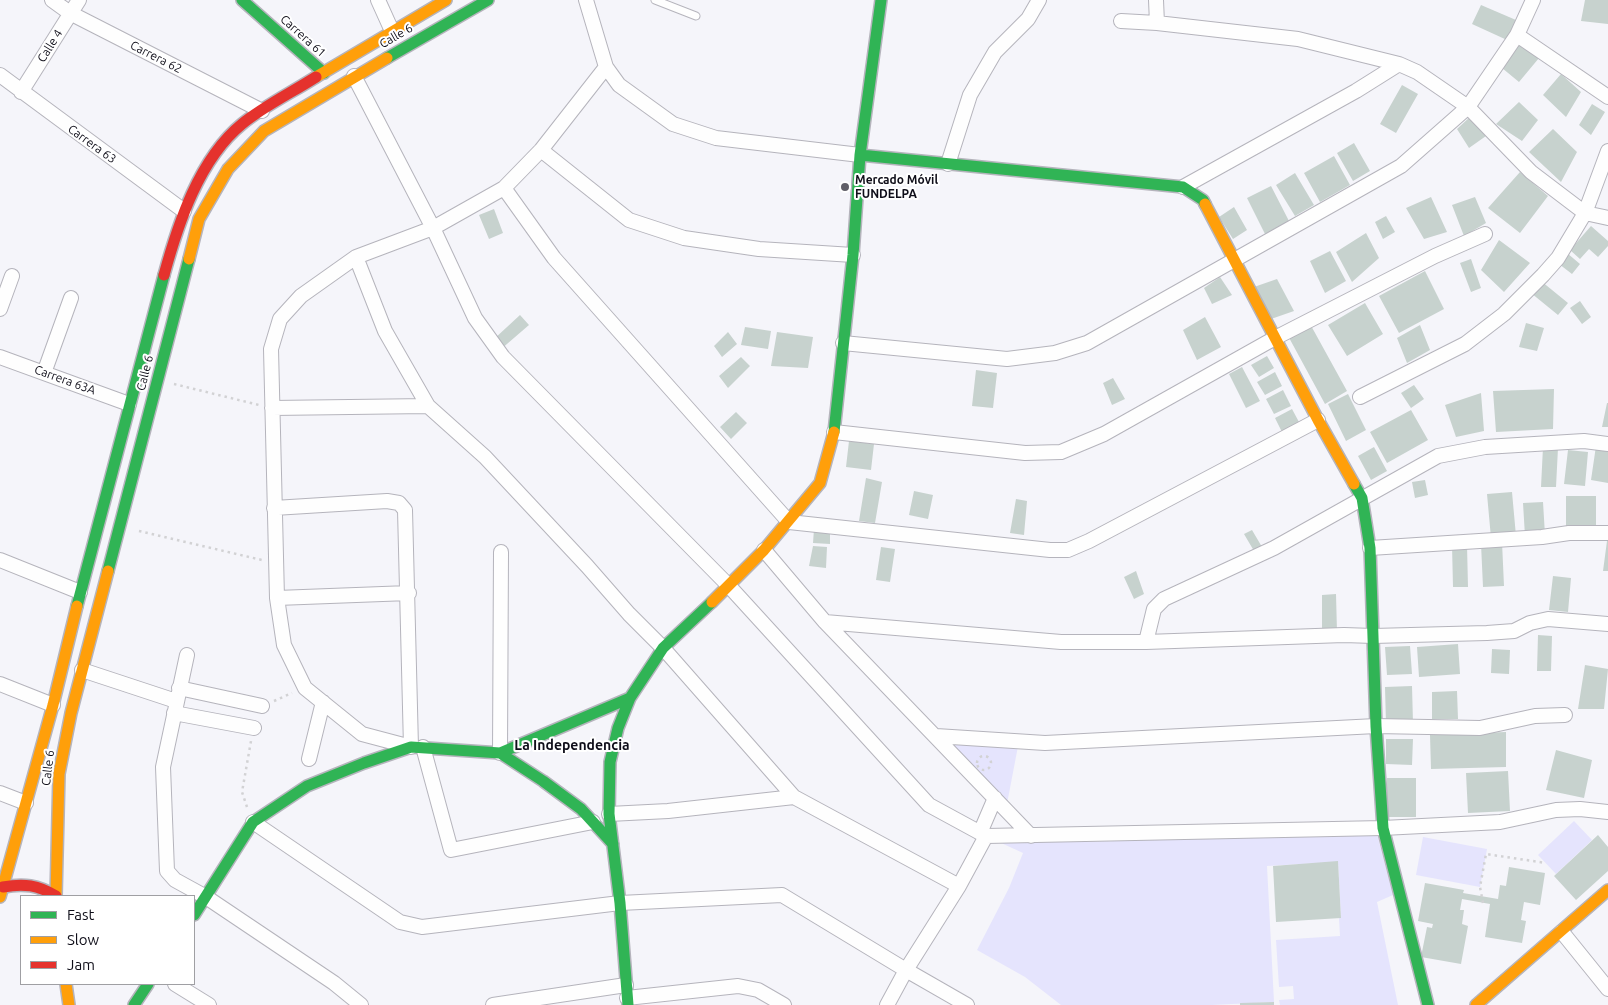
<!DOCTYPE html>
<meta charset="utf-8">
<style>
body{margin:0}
#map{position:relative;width:1608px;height:1005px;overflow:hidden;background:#f5f5fa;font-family:Ubuntu,sans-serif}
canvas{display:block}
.legend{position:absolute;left:20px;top:895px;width:175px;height:90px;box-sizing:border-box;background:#fff;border:1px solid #9f9fa3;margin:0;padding:6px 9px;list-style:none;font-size:15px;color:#0f0e19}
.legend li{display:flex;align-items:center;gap:10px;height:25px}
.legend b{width:25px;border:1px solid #9f9fa3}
</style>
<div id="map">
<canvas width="1608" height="1005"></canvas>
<ul class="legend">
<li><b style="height:6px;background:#30b455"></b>Fast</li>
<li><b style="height:6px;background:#ff9f0a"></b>Slow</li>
<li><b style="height:6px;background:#e5322d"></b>Jam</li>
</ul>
</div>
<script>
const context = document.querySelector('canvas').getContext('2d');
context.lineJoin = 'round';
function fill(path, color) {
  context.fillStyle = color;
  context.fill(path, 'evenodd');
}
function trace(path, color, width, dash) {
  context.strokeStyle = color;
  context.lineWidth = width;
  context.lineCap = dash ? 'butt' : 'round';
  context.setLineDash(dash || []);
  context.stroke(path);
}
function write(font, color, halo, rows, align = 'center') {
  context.font = font + ' Ubuntu,sans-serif';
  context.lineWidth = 4;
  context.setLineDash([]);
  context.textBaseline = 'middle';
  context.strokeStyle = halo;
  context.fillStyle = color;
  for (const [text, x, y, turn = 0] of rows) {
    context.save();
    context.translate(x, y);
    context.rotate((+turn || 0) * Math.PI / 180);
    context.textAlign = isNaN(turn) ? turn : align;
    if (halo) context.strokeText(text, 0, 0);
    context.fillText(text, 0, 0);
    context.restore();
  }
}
fill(new Path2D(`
 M 936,736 L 1019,741 L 1006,809 Z
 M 1574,821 L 1592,840 L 1556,874 L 1538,855 Z
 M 1377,834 L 1393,895 L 1377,902 L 1398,1005 L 1280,1005 L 1279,1000 L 1294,999 L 1293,986 L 1279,987 L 1276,940 L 1340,936 L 1339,918 L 1341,917 L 1338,862 L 1267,866 L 1274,1002 L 1212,1005 L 1061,1005 L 1025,977 L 977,950 L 1009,888 L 1023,853 L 986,836 L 1078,835 L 1079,842 Z
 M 1423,837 L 1487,849 L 1480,887 L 1416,875 Z`), '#e5e4fd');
fill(new Path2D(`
 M 1585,0 L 1608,0 L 1608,24 L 1581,21 Z
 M 1481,5 L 1516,20 L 1507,40 L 1472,24 Z
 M 1521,42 L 1539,58 L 1519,82 L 1502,68 Z
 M 1561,74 L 1581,92 L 1566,117 L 1543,95 Z
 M 1402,85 L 1418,94 L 1396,133 L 1380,124 Z
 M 1519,102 L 1538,120 L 1522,141 L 1496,124 Z
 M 1592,104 L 1605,112 L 1591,135 L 1579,125 Z
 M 1471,116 L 1486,136 L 1469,148 L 1457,129 Z
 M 1553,129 L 1577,152 L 1561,182 L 1529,152 Z
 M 1354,143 L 1370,171 L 1353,181 L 1337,153 Z
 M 1334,156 L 1350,185 L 1320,202 L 1304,173 Z
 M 1520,172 L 1548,196 L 1520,233 L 1488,208 Z
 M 1295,173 L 1314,205 L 1295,216 L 1276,185 Z
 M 1271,186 L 1289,221 L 1265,234 L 1247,198 Z
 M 1431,197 L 1447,232 L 1424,239 L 1406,208 Z
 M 1475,197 L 1486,223 L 1464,236 L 1452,205 Z
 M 1234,207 L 1247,230 L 1233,239 L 1219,217 Z
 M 494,209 L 503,233 L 489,239 L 479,215 Z
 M 1386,216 L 1395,232 L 1383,239 L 1375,222 Z
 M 1591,226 L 1608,241 L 1608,246 L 1598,257 L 1589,249 L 1580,259 L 1570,250 Z
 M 1366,233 L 1379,258 L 1352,282 L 1336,252 Z
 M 1499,240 L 1530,263 L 1504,292 L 1481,270 Z
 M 1330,251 L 1346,281 L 1325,293 L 1310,261 Z
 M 1567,253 L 1580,264 L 1572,274 L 1559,264 Z
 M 1471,259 L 1481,288 L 1471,292 L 1460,263 Z
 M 1425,271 L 1444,309 L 1399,333 L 1379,296 Z
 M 1220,277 L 1232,295 L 1212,304 L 1204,288 Z
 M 1277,279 L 1294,311 L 1271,319 L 1254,287 Z
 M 1541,281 L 1568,303 L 1558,315 L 1531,293 Z
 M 1580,301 L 1591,317 L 1582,324 L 1570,308 Z
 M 1365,303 L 1383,334 L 1347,356 L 1328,325 Z
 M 520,315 L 529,325 L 500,350 L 494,339 Z
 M 1205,317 L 1221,347 L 1197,360 L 1183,330 Z
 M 1309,322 L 1347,391 L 1325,404 L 1287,334 Z
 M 1526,323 L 1544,328 L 1537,351 L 1519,347 Z
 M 1420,325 L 1430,350 L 1407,363 L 1397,338 Z
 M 745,327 L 771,331 L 768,349 L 741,345 Z
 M 728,332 L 737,344 L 722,357 L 714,346 Z
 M 777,332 L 813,337 L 808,368 L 771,366 Z
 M 1267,356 L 1274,368 L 1259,377 L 1251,365 Z
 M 741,357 L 750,366 L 728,388 L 719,376 Z
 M 1242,367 L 1260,401 L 1246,408 L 1229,374 Z
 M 976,370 L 997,373 L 993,408 L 972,406 Z
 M 1275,372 L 1282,386 L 1265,395 L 1257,382 Z
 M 1113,378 L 1125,399 L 1112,405 L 1103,383 Z
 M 1414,385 L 1424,399 L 1411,408 L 1401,393 Z
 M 1554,389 L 1553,429 L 1496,432 L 1493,391 Z
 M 1283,390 L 1291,406 L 1274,414 L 1266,399 Z
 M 1481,393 L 1484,431 L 1456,437 L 1445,405 Z
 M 1348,394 L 1366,430 L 1346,441 L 1328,404 Z
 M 1607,403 L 1608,403 L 1608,427 L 1602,427 Z
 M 1292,409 L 1299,422 L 1282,432 L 1275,418 Z
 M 1411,410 L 1428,440 L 1387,463 L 1370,432 Z
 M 736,412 L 747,423 L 731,439 L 720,427 Z
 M 849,441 L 874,444 L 871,470 L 846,467 Z
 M 1596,446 L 1608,448 L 1608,483 L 1591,480 Z
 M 1374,447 L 1387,471 L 1371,480 L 1358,456 Z
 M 1543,447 L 1558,448 L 1556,487 L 1541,487 Z
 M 1568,450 L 1588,452 L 1585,486 L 1564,484 Z
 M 866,478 L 882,482 L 875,523 L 859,521 Z
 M 1425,480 L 1428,495 L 1415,498 L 1412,482 Z
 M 914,491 L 933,495 L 928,519 L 909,515 Z
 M 1512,492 L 1516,536 L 1491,538 L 1487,494 Z
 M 1566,496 L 1596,496 L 1596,529 L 1566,529 Z
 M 1016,499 L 1027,501 L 1024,535 L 1010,533 Z
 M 1543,502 L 1545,535 L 1525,536 L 1523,503 Z
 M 814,529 L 830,530 L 830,544 L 813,543 Z
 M 1252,530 L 1262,547 L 1254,551 L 1244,534 Z
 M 1607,541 L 1608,541 L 1608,571 L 1603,571 Z
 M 1502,542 L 1504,586 L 1483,587 L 1481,544 Z
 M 1452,545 L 1467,545 L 1468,587 L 1453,587 Z
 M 813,546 L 827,547 L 826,568 L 809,566 Z
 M 881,547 L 895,549 L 890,582 L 876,580 Z
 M 1136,571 L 1144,594 L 1134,599 L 1124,577 Z
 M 1553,576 L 1571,578 L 1568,612 L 1549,610 Z
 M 1336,594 L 1337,632 L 1322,632 L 1322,595 Z
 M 1538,635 L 1552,636 L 1551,671 L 1537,671 Z
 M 1458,644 L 1460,674 L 1419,677 L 1417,647 Z
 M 1410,646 L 1412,674 L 1387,675 L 1385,647 Z
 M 1492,649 L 1510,650 L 1509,674 L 1491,673 Z
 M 1585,665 L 1608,669 L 1604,709 L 1578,709 Z
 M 1412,686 L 1413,723 L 1386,724 L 1385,687 Z
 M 1457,691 L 1458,719 L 1432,719 L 1432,692 Z
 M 1506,732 L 1506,767 L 1431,769 L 1430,735 Z
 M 1386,739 L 1413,739 L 1412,765 L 1386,764 Z
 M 1556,750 L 1592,760 L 1584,798 L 1546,790 Z
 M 1508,771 L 1510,811 L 1468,813 L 1466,773 Z
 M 1387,778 L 1416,778 L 1416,817 L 1387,817 Z
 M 1598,835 L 1608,847 L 1608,871 L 1576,900 L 1554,876 Z
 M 1338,861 L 1341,918 L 1276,922 L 1273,866 Z
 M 1509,867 L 1545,873 L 1540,905 L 1524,902 L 1521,920 L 1526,921 L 1522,943 L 1485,937 L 1490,904 L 1462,899 L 1460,910 L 1464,910 L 1462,924 L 1468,926 L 1461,964 L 1421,957 L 1427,927 L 1432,928 L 1433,924 L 1418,921 L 1425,883 L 1464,890 L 1463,893 L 1498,899 L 1500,885 L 1506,886 Z
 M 1274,1002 L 1274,1005 L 1240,1005 L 1240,1003 Z`), '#c7d2ce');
const lane = new Path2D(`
 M 655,0 L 696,16`);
const street = new Path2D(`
 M 52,0 L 70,13 L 262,111
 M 378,0 L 392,31
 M 586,0 L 606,67 L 619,85 L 673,124 L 716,138 L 860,155
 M 1156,0 L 1157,23
 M 1121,21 L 1157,23 L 1298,39 L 1399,64 L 1417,72 L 1468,107 L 1531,172 L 1585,213 L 1608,218
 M 1517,35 L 1608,97
 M 0,75 L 184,211
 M 354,76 L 433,228 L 475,318 L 503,357 L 729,586 L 929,805 L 986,836 L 1383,828 L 1500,822 L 1556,810 L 1580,809 L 1608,812
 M 21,92 L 79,0
 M 541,150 L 629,220 L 684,238 L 759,249 L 853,255
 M 948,164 L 970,95 L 995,52 L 1028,19 L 1039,0
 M 1183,187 L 1356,91 L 1399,64
 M 504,188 L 554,258 L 789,522 L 1050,550 L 1068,550 L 1089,541 L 1318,420
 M 356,257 L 385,331 L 428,406 L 485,457 L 587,566 L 629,614 L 663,648 L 794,797 L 959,886
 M 0,309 L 12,276
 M 843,343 L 1007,359 L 1055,353 L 1087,343 L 1401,166 L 1468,107 L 1517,35 L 1533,0
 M 0,357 L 129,404
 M 44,373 L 71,298
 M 1360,397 L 1465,344 L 1504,314 L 1543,275 L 1558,258 L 1585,213 L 1608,151
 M 272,408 L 428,406
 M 834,432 L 1025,453 L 1061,452 L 1104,434 L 1275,338 L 1435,256 L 1485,234
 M 274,508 L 387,501 L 399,503 L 405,510 L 411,747 L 362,734 L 305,688 L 284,645 L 277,598 L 271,349 L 280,319 L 301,296 L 356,257 L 433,228 L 504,188 L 541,150 L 606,67
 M 1370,548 L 1542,537 L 1569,533 L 1608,533
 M 764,550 L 825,622 L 1031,836
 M 0,560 L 80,592
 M 277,598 L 409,593
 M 825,622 L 1061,642 L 1146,642 L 1344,635 L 1373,636 L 1487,633 L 1514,631 L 1530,623 L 1548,619 L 1608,624
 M 1146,642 L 1154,609 L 1164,599 L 1274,548 L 1438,456 L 1485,447 L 1584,441 L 1608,444
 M 187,655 L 163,767 L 167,871 L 175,880 L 206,897 L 334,983 L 361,1005
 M 82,670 L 176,701
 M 0,684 L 53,705
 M 179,688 L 262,706
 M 174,713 L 254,728
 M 936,736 L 1045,743 L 1376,726 L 1480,728 L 1535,716 L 1565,715
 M 423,747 L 451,850 L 593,822
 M 500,753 L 501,552
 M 309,759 L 323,702
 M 0,793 L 26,803
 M 609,814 L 668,811 L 794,797
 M 253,822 L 400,922 L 422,927 L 620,903 L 782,895 L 906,970 L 967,1005
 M 980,833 L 995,798
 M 1562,932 L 1608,989
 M 175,984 L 209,1005
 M 627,998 L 738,986 L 758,990 L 784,1005
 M 493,1005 L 626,985
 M 887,1005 L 906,970 L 959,886 L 986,836`);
const fast = new Path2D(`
 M 242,0 L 324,73
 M 387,58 L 488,0
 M 860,155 L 1183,187 L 1203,200 L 1205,204
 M 834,432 L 853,255 L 860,155 L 881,0
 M 1354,484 L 1362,498 L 1370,548 L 1376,726 L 1383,828 L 1428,1005
 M 108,571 L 189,259
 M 77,606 L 164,275
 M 500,753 L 543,781 L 581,809 L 613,844
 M 194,915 L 253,822 L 307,786 L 364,763 L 411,747 L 500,753 L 630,698
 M 134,1005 L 148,984
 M 628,1005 L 620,903 L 609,814 L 610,762 L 618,728 L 630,698 L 663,648 L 712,602`);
const slow = new Path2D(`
 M 316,77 L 446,0
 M 1205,204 L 1318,420 L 1354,484
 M 189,259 L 199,219 L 228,169 L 264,131 L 387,58
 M 712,602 L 764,550 L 820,483 L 834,432
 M 56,896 L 59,774 L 71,713 L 108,571
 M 0,897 L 53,705 L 77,606
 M 66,984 L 69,1005
 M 1476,1005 L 1608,890`);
const jam = new Path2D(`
 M 164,275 C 178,224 199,159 242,124 C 264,106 291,93 316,77
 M 3,887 C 24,883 38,885 56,896`);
trace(lane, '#b5b4bc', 9);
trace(street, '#b5b4bc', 16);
trace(fast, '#b5b4bc', 14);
trace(slow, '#b5b4bc', 14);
trace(jam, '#b5b4bc', 14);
trace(new Path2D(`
 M 174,384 L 259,405
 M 139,531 L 262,560
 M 274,701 L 292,693
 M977 763a7 7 0 1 1 14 0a7 7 0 1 1-14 0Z
 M 247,807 L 242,792 L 251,741
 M 1483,903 L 1480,887 L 1486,854 L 1546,863`), '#d2d2d4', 2.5, [2.5, 4]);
trace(lane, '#fefefe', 7);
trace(street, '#fefefe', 14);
trace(fast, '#30b455', 11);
trace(slow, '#ff9f0a', 11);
trace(jam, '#e5322d', 11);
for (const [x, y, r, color] of [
 [845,187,5,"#605f68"]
]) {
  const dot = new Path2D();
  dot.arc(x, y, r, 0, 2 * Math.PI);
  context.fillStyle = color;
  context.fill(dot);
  trace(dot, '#fff', 2);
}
write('12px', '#0f0e19', '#fff', [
 ["Carrera 61",303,36,42],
 ["Calle 6",396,36,-30],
 ["Calle 4",50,46,-58],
 ["Carrera 62",156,57,27],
 ["Carrera 63",92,144,36],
 ["Calle 6",145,373,-76],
 ["Carrera 63A",65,380,20],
 ["Calle 6",48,768,-83]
]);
write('bold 12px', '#0f0e19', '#fff', [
 ["Mercado Móvil",855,180],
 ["FUNDELPA",855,194]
], 'left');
write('bold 14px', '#0f0e19', '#fff', [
 ["La Independencia",572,745]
]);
</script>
